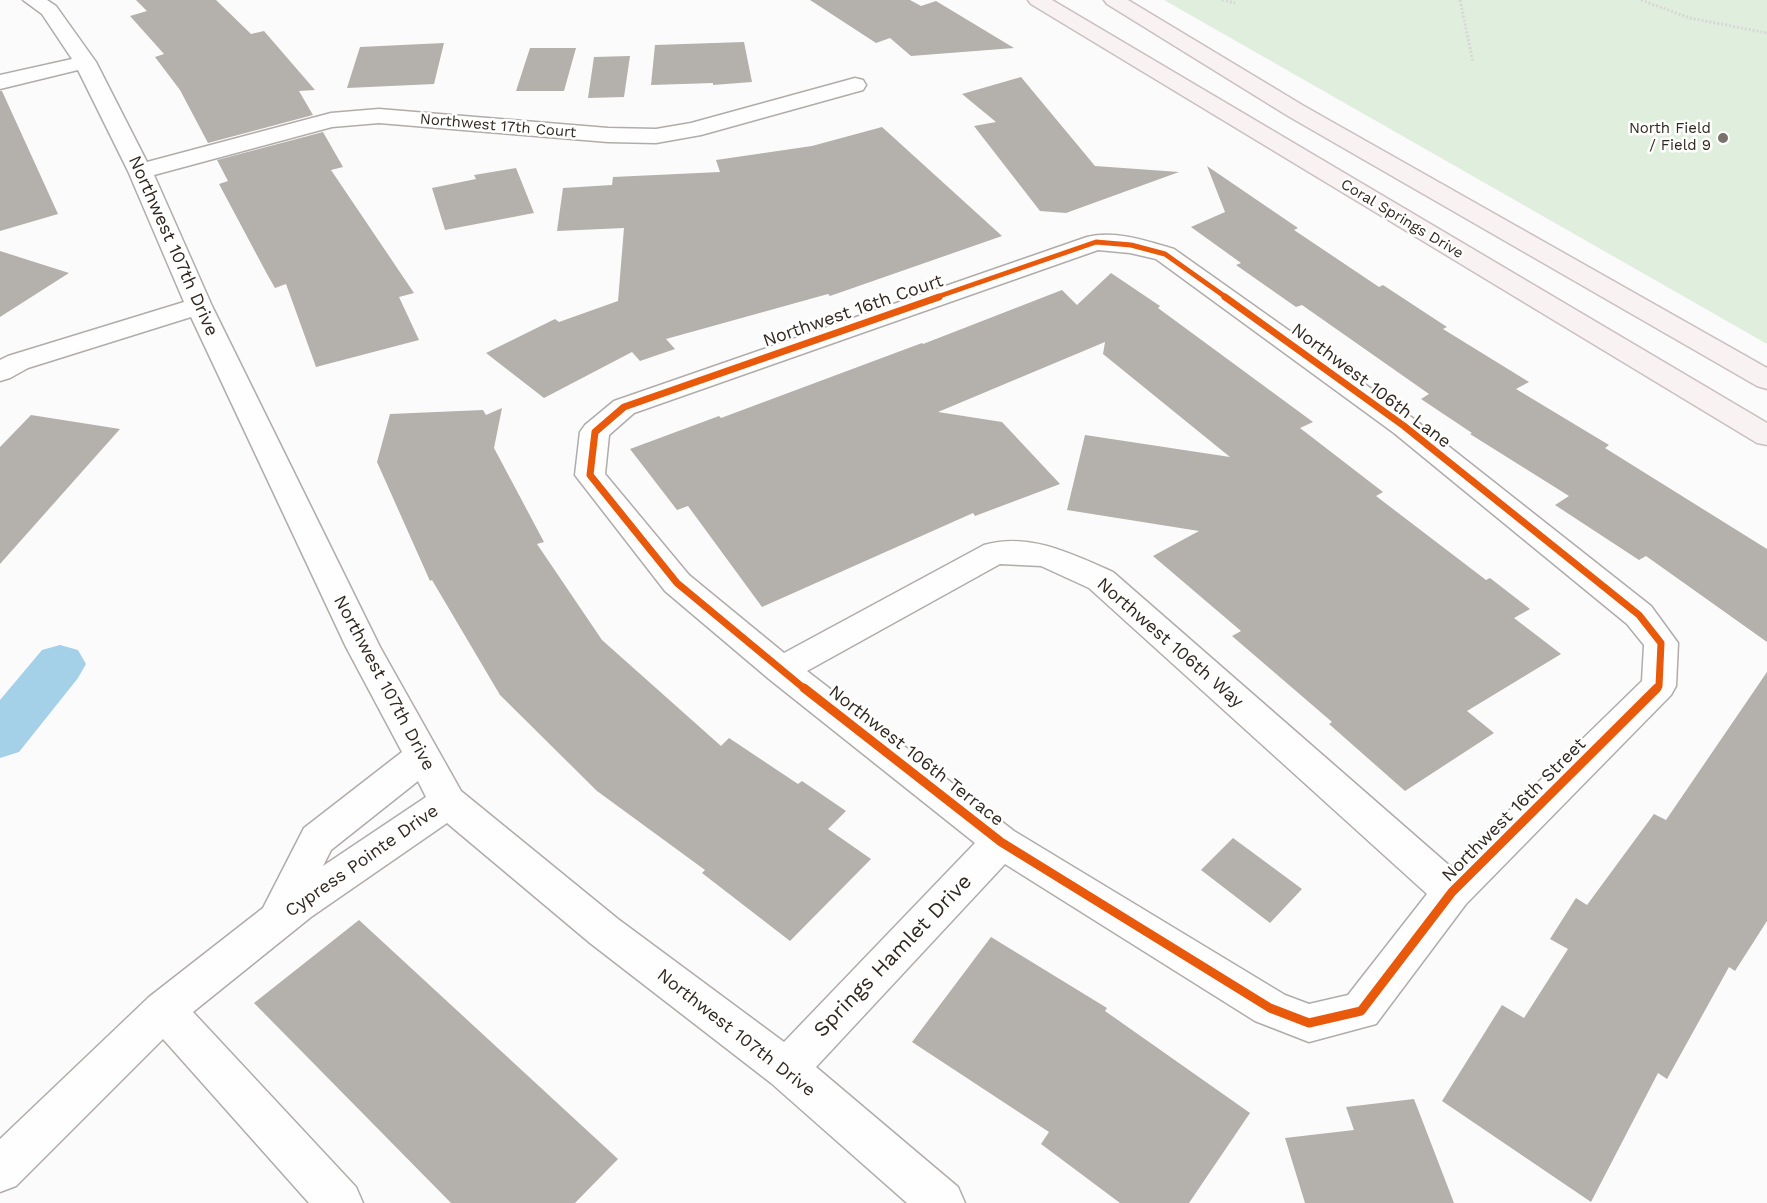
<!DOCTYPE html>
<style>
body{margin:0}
canvas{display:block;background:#fbfbfb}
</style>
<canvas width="1767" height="1203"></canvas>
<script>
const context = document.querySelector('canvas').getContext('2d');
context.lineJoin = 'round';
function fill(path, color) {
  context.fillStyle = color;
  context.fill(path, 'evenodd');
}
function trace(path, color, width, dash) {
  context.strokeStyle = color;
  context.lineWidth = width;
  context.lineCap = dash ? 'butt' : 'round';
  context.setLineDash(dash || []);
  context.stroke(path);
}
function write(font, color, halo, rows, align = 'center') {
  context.font = font + ' "Work Sans",sans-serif';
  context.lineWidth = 5;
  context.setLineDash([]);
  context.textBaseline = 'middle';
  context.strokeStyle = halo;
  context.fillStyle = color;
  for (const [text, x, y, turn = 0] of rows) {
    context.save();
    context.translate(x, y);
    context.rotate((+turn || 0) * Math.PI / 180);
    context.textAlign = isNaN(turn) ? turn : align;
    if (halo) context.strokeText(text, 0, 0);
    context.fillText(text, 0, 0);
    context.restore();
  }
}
fill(new Path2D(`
 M 1164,0 L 1767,0 L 1767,344 Z`), '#e0efdd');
fill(new Path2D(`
 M 60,645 L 78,650 L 86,664 L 78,678 L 19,752 L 0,758 L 0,700 L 42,650 Z`), '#a4d0e8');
fill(new Path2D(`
 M 136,0 L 216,0 L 251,34 L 264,31 L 315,90 L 299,91 L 313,115 L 208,143 L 180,90 L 155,57 L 164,54 L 130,16 L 147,11 Z
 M 810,0 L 910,0 L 921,6 L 936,1 L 1014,48 L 911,56 L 890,38 L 876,43 Z
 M 744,42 L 752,82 L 713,85 L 713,83 L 651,85 L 655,45 Z
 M 444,43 L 434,84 L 347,88 L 360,47 Z
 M 530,48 L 576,48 L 564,91 L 516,91 Z
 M 630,56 L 624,97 L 588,98 L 594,57 Z
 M 1021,77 L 1095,166 L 1179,172 L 1066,213 L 1040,211 L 974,126 L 996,122 L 962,94 Z
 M 0,91 L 2,91 L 58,214 L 0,231 Z
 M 882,127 L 1002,236 L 830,296 L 828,294 L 666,339 L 675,349 L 640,361 L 632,352 L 544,398 L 486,353 L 555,319 L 559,322 L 618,301 L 624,228 L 557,231 L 563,188 L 612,185 L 613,177 L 720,172 L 716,160 L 812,146 Z
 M 323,132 L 343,167 L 331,170 L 414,293 L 399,297 L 419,340 L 316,367 L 286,284 L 275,288 L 267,274 L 219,184 L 228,181 L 217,160 Z
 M 1207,166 L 1298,228 L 1294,230 L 1379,287 L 1383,285 L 1447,327 L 1443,329 L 1529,382 L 1516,389 L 1609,445 L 1605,448 L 1767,549 L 1767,642 L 1646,556 L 1639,560 L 1555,505 L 1569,496 L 1470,434 L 1472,433 L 1421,399 L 1429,394 L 1302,305 L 1296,307 L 1236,265 L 1241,263 L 1191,227 L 1225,212 Z
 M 516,168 L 534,213 L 445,230 L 432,188 L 476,179 L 474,175 Z
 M 0,251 L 69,273 L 0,317 Z
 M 1111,273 L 1160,306 L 1158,308 L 1313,422 L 1300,428 L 1383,492 L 1376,496 L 1486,580 L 1490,578 L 1530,609 L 1514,618 L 1561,654 L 1467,711 L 1494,733 L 1405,791 L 1329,724 L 1332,722 L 1232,636 L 1241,631 L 1153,556 L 1199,531 L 1067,510 L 1085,435 L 1230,457 L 1103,354 L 1105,342 L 938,412 L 1002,422 L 1060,484 L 975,516 L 973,513 L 762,607 L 688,506 L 677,510 L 630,449 L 719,416 L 721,418 L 922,343 L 923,344 L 1062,290 L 1077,305 Z
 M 502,408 L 494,448 L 544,542 L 537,544 L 602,640 L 721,746 L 729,738 L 798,784 L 802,781 L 846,811 L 828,829 L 871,859 L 790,941 L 702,873 L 705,870 L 597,791 L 500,695 L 432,580 L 430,581 L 377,462 L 390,414 L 483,410 L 486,415 Z
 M 31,415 L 120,429 L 0,564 L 0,447 Z
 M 1767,672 L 1767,921 L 1735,971 L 1729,967 L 1667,1079 L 1658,1073 L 1591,1202 L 1442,1101 L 1502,1005 L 1524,1018 L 1568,949 L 1550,939 L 1576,898 L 1587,905 L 1654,814 L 1666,820 Z
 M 1233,838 L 1302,889 L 1270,923 L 1201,870 Z
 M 359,920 L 618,1159 L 575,1203 L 451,1203 L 254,1003 Z
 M 991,937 L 1107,1008 L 1105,1011 L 1250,1113 L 1189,1203 L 1120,1203 L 1041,1144 L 1049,1132 L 912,1042 Z
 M 1414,1099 L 1454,1203 L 1305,1203 L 1285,1138 L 1354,1130 L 1346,1107 Z`), '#b4b0ac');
const minor = new Path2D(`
 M 23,0 L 47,0 L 56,6 L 96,62 L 147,162 L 331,113 L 379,109 L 608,128 L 656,129 L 691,123 L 855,78 L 863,80 L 866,85 L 863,90 L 701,135 L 656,143 L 608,142 L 379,123 L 332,127 L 154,175 L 212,306 L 380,647 L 461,791 L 618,919 L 784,1042 L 975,843 L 769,679 L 665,591 L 575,475 L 580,432 L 585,425 L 614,401 L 1087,237 C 1115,230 1147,241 1174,249 L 1414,419 L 1651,606 L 1678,643 L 1676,686 L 1671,695 L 1466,904 L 1376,1024 L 1309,1042 L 1255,1021 L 1005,864 L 816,1067 L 958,1187 L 965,1203 L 907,1203 L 771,1083 L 590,943 L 447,823 L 311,917 L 193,1012 L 356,1187 L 363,1203 L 309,1203 L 163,1039 L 16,1186 L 0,1192 L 0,1139 L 149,997 L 263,908 L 304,828 L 402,752 L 346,647 L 191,317 L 28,368 L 10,378 L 0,381 L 0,360 L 8,356 L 184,302 L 128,171 L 78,70 L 0,89 L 0,75 L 72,59 L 42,14 ZM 1098,250 L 1130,253 L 1156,259 L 1394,433 L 1627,624 L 1644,645 L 1642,681 L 1451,867 L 1113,572 C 1072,554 1029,532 984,545 L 784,653 L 689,575 L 605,474 L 609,435 L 634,413 ZM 1000,564 L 1041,566 L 1089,588 L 1427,894 L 1348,995 L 1309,1004 L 1285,995 L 1014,831 L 807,671 ZM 418,781 L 426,797 L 323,866 L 331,850 Z`);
const major = new Path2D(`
 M 1028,0 L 1052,0 L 1767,423 L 1767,445 L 1757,443 L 1031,4 Z
 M 1104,0 L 1128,0 L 1304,106 L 1767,368 L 1767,389 L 1757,386 L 1288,116 L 1107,4 Z`);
trace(minor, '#b1aca9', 3);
trace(major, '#cbbfc0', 3);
trace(new Path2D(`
 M 1222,0 L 1235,3
 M 1460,0 L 1473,62
 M 1641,0 L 1690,18 L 1767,33`), '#d8d7d6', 3, [2, 2]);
fill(minor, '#fefefe');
fill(major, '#f8f2f3');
trace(new Path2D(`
 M 934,298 L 1096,242 L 1131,245 L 1165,254 L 1227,298`), '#e8590c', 5);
trace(new Path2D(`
 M 1225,297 L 1404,426 L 1639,615 L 1661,643 L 1659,686 L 1655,690
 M 806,690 L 677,583 L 590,475 L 595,432 L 624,407 L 939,297`), '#e8590c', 7);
trace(new Path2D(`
 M 804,688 L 1001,842 L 1270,1008 L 1309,1023 L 1361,1011 L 1452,892 L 1657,688`), '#e8590c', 9);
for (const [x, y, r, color] of [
 [1723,138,6,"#78716c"]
]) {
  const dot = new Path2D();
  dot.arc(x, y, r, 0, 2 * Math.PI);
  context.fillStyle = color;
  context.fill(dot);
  trace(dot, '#fff', 2);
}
write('15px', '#31271f', '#fff', [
 ["Northwest 17th Court",498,126,5],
 ["Coral Springs Drive",1402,219,31]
]);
write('15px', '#31271f', '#fff', [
 ["North Field",1711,129],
 ["/ Field 9",1711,146]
], 'right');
write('18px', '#31271f', '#fff', [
 ["Northwest 107th Drive",173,246,66],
 ["Northwest 16th Court",853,311,-19],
 ["Northwest 106th Lane",1371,386,37],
 ["Northwest 106th Way",1170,643,41],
 ["Northwest 107th Drive",384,683,62],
 ["Northwest 106th Terrace",916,756,38],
 ["Northwest 16th Street",1514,810,-45],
 ["Cypress Pointe Drive",362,861,-35],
 ["Northwest 107th Drive",736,1033,38]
]);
write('21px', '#31271f', '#fff', [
 ["Springs Hamlet Drive",893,956,-46]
]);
</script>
